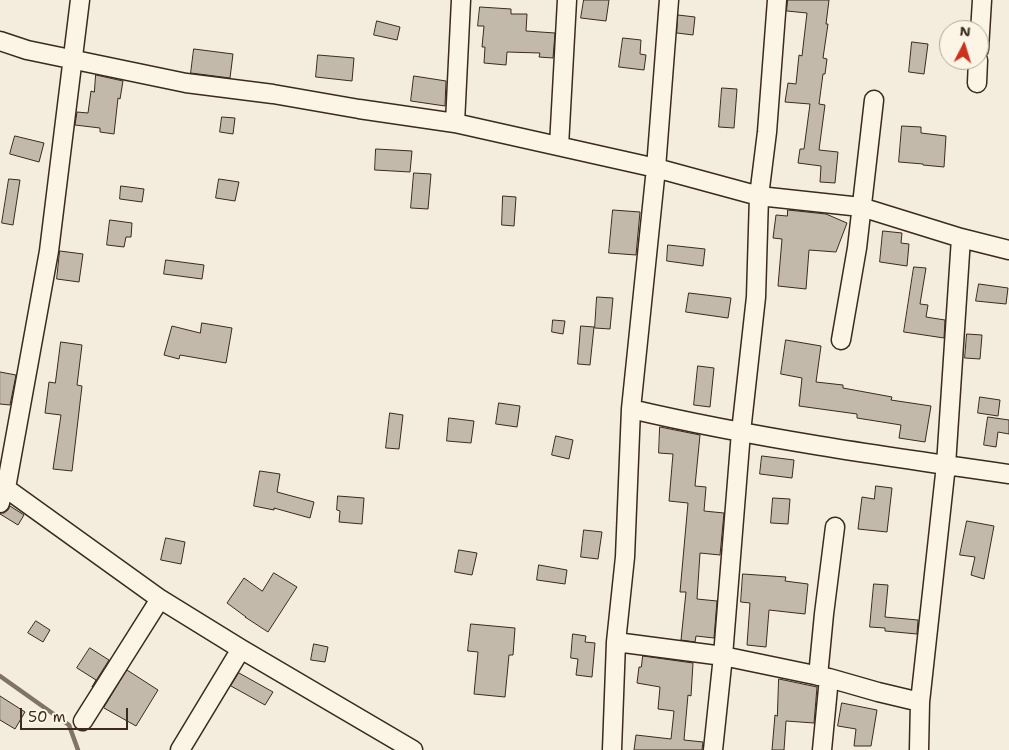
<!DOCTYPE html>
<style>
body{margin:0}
#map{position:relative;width:1009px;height:750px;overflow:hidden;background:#f4eddd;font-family:"Shantell Sans",sans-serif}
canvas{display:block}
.north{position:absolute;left:939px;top:20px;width:50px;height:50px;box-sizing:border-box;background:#fcf5e5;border:1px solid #afa495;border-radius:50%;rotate:5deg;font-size:14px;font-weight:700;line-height:20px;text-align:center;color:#3b2a1e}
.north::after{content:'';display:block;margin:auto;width:18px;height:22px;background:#c8321e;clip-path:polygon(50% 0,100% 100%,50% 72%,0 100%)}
.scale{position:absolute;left:20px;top:708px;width:108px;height:22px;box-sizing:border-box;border:2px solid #3b2a1e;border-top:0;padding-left:6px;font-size:15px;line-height:18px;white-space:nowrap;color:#3b2a1e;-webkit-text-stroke:4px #fcf5e5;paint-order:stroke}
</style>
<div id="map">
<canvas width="1009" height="750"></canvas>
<div class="north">N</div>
<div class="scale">50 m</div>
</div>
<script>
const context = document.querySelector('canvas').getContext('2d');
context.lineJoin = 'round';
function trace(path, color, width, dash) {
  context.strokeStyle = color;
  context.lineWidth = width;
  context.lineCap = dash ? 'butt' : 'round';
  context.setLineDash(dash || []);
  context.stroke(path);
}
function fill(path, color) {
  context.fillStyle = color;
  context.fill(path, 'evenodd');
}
trace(new Path2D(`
 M 0,676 L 69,725 L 78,750`), '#817466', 4.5);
const building = new Path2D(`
 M 584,0 L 609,0 L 606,21 L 581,18 Z
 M 788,0 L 829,0 L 826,24 L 828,24 L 823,58 L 827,59 L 825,74 L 823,74 L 819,104 L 825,105 L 819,150 L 838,152 L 835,183 L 820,182 L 821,166 L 798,163 L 800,149 L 804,149 L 810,104 L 785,102 L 788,83 L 796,84 L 799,55 L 802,56 L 807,13 L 787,11 Z
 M 480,7 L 511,9 L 511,14 L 527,14 L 526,31 L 555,33 L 553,58 L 539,57 L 540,53 L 507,52 L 506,65 L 484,63 L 485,47 L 482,47 L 484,26 L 478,26 Z
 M 678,15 L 695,17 L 693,35 L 677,33 Z
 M 377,21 L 400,27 L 397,40 L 374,35 Z
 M 623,38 L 641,40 L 640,54 L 646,55 L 644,70 L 619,67 Z
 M 912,42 L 928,44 L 924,74 L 909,72 Z
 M 194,49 L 233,54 L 230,78 L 191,73 Z
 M 318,55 L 354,58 L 352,81 L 316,77 Z
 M 96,75 L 123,81 L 120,99 L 118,98 L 114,134 L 100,132 L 100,128 L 75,125 L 77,112 L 88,113 L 91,91 L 94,92 Z
 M 414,76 L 446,81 L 445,106 L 411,101 Z
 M 722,88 L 737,89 L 734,128 L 719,127 Z
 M 222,117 L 235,118 L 233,134 L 220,132 Z
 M 902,126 L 921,127 L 921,133 L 946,136 L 944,167 L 923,165 L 923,164 L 899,162 Z
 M 15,136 L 44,143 L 39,162 L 10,154 Z
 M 376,149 L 412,151 L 410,172 L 375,170 Z
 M 414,173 L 431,174 L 428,209 L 411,208 Z
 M 9,179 L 20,180 L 13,225 L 2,223 Z
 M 219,179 L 239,182 L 235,201 L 216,198 Z
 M 121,186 L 144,189 L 142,202 L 120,199 Z
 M 503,196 L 516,197 L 514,226 L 502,225 Z
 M 613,210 L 640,212 L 636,255 L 609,253 Z
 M 788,210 L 826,214 L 847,223 L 836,252 L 809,250 L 806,289 L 778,286 L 782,239 L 773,238 L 776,215 L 787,216 Z
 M 110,220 L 132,223 L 131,237 L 126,237 L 124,247 L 107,245 Z
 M 883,231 L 902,233 L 901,243 L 909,244 L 907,266 L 880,262 Z
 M 668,245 L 705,249 L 703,266 L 667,261 Z
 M 60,251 L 83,254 L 79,282 L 57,279 Z
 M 166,260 L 204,265 L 202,279 L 164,274 Z
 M 914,267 L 926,268 L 920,304 L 928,305 L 926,317 L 945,320 L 944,338 L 904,332 Z
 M 979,284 L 1008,288 L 1006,304 L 976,301 Z
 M 689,293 L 731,298 L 728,318 L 686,312 Z
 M 597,297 L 613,298 L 610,329 L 595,328 Z
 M 553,320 L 565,321 L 563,334 L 552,332 Z
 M 202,323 L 232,328 L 226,363 L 180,355 L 179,359 L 164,355 L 172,326 L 200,333 Z
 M 581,326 L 594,327 L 590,365 L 578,364 Z
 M 967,334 L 982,335 L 980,359 L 965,358 Z
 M 786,340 L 821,346 L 816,382 L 843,385 L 843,388 L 892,397 L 891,400 L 931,406 L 925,442 L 899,438 L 901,425 L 857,418 L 857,414 L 799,406 L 802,378 L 781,374 Z
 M 61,342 L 82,345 L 77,385 L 82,386 L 72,471 L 53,469 L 61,415 L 45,413 L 49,382 L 55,383 Z
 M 698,366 L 714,368 L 710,407 L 694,405 Z
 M 0,372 L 16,375 L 10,405 L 0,404 Z
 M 980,397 L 1000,400 L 998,416 L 978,413 Z
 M 499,403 L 520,406 L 517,427 L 496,424 Z
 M 390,413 L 403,415 L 399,449 L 386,448 Z
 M 988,417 L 1009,420 L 1009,434 L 998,432 L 996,447 L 984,445 Z
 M 449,418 L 474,421 L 471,443 L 447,441 Z
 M 660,427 L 700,435 L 695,486 L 706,487 L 704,511 L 724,513 L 720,555 L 700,553 L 697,599 L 717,601 L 714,638 L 696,636 L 695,642 L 681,640 L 686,592 L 680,592 L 688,503 L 669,501 L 673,454 L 659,453 Z
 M 556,436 L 573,440 L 569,459 L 552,455 Z
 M 762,456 L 794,460 L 792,478 L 760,474 Z
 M 260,471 L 280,474 L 277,492 L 314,502 L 310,518 L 274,508 L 274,510 L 254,506 Z
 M 876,486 L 892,488 L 887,532 L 858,529 L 862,497 L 874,499 Z
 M 338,496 L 364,498 L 362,524 L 339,522 L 340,511 L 337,510 Z
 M 773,498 L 790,499 L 788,524 L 771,523 Z
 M 10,506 L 24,515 L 18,525 L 0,514 L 0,513 L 4,513 L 8,510 Z
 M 967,521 L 994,526 L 984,579 L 971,575 L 975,557 L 960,555 Z
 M 584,530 L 602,532 L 598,559 L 581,557 Z
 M 166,538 L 185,542 L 181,564 L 161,560 Z
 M 459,550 L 477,553 L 472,575 L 455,572 Z
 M 539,565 L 567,570 L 565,584 L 537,580 Z
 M 274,573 L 297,587 L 268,632 L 245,617 L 246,617 L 227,603 L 244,578 L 262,591 Z
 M 743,574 L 786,577 L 785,581 L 808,584 L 805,614 L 769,610 L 766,647 L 747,645 L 750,603 L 741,602 Z
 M 874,584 L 888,585 L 885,617 L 918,620 L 917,634 L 885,631 L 885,628 L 870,627 Z
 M 36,621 L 50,630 L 43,642 L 28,633 Z
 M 471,624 L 515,628 L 513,655 L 509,655 L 505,697 L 474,694 L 478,652 L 468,651 Z
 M 573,634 L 586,636 L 585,642 L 595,643 L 592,677 L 576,675 L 578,659 L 571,658 Z
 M 314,644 L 328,647 L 325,662 L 311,660 Z
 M 90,648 L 109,660 L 92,687 L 96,680 L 77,668 Z
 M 643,656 L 693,663 L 691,696 L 688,695 L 684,740 L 703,742 L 702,750 L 634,750 L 636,735 L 671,739 L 674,711 L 658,709 L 660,687 L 637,683 L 639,667 L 641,667 Z
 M 127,670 L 158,690 L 136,726 L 104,708 Z
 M 239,673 L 273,692 L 265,705 L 231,686 Z
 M 779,679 L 817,687 L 814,723 L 786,721 L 784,750 L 772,750 L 775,715 L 777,716 Z
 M 0,696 L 25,712 L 15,729 L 0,720 Z
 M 842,703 L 877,710 L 871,746 L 854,746 L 856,729 L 838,726 Z`);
fill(building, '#c3b9aa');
trace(building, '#3b2a1e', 1);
const minor = new Path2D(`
 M 0,41 L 27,50 L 186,83 L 273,94 L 359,109 L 455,123 L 656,168 L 759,196 L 861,207 L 961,238 L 1009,250
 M 979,49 L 982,0
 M 977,83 L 978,60
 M 455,123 L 461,0
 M 559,146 L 567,0
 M 841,340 L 857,248 L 874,100
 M 631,409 C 755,438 882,456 1009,474
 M 0,484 L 160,599 L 241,649 L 413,750
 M 0,503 L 1,498 L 6,488 L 49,251 L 80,0
 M 616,642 L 723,656 L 829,678 L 878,692 L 920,702
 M 818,676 L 824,614 L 835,527
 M 83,721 L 160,599
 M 180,750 L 241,649
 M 612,750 L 616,642 L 625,557 L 631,409 L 656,168 L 669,0
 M 713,750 L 723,656 L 741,432 L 756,297 L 759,196 L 767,132 L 777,0
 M 822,750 L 829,678
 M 919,750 L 920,702 L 946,465 L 961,238`);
trace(minor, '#3b2a1e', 21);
trace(minor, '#fcf5e5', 18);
</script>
